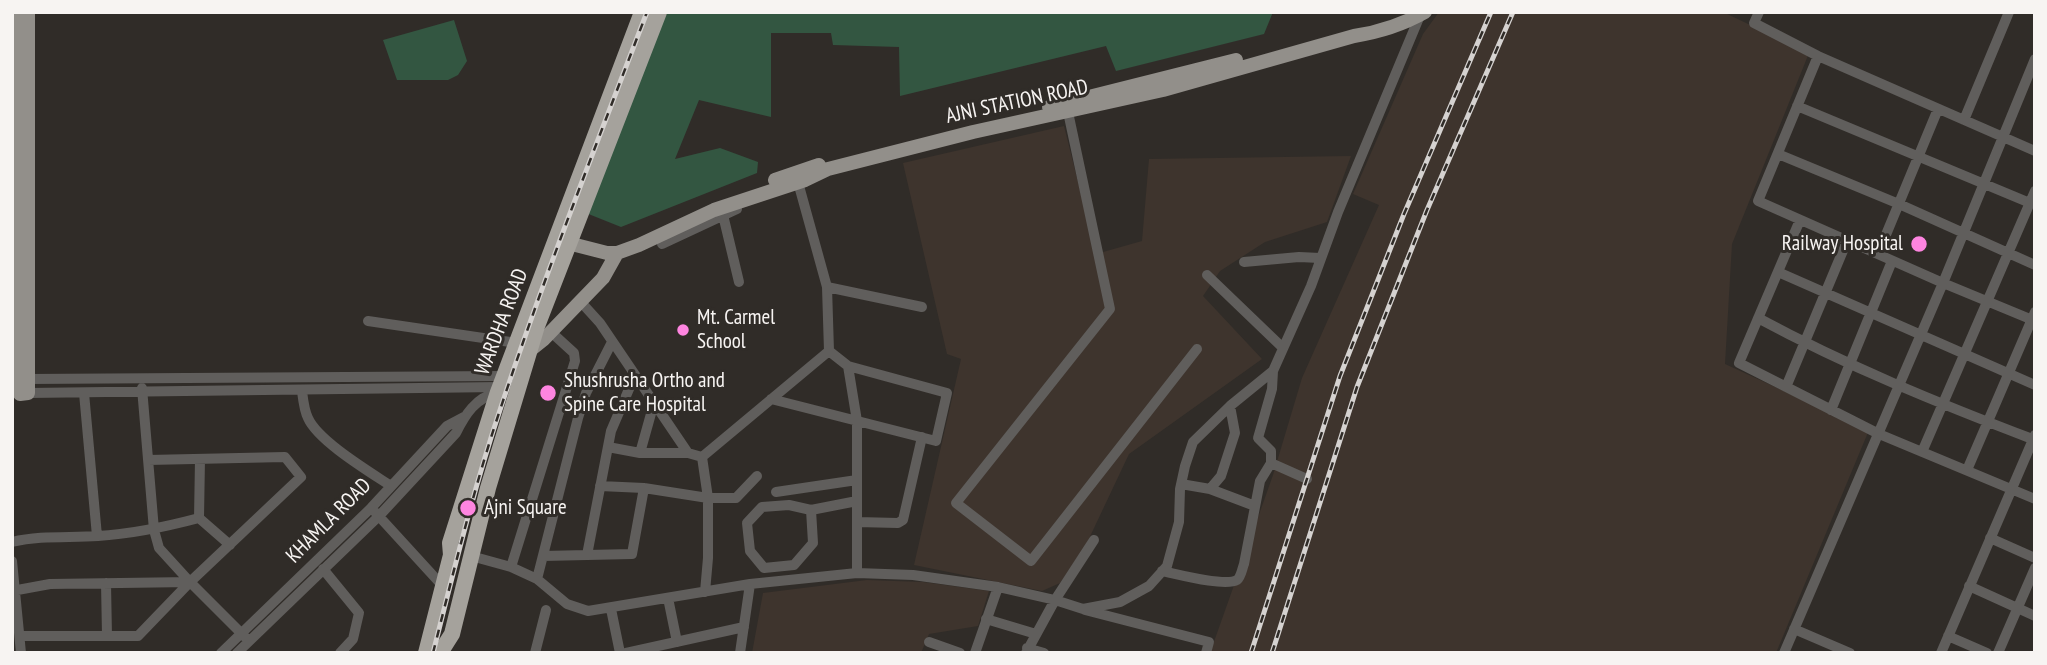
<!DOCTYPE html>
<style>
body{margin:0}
#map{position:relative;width:2047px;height:665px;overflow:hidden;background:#302c28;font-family:"PT Sans Narrow",sans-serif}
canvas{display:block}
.frame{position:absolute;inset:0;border:14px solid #f7f4f2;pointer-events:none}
</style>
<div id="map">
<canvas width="2047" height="665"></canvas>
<div class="frame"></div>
</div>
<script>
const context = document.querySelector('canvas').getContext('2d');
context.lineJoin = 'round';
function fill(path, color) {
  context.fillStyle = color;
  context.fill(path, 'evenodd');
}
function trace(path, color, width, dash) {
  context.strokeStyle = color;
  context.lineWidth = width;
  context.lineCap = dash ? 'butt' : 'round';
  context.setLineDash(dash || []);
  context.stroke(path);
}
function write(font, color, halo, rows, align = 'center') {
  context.font = font + ' "PT Sans Narrow",sans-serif';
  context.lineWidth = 6;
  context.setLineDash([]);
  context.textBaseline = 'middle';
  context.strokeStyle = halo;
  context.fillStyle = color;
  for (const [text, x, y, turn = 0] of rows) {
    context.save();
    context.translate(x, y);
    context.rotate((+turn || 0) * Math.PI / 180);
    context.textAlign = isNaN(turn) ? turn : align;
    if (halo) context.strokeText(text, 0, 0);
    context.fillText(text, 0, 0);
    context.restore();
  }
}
fill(new Path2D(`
 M 1439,12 L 1723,12 L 1809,53 L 1732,244 L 1725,364 L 1869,430 L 1776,653 L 1210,653 L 1273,475 L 1302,378 L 1379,205 L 1353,194 L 1423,34 Z
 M 1064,126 L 1096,254 L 1142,241 L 1149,159 L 1351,156 L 1327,222 L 1265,242 L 1220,271 L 1203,296 L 1262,359 L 1129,454 L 1086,545 L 1060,583 L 1042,591 L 914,565 L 961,359 L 947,354 L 903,163 Z
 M 867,580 L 923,582 L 989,591 L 978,626 L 929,634 L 921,653 L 752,653 L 763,593 Z`), '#3e342d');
fill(new Path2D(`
 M 664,12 L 1273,12 L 1264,34 L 1116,71 L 1106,46 L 900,96 L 899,47 L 833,45 L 831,33 L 771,33 L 771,117 L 699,100 L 675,159 L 720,148 L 758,162 L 757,173 L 621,227 L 586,213 Z
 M 454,20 L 467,61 L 458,75 L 448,80 L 397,80 L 383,40 Z`), '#335641');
trace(new Path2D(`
 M 1759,12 L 1754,23 L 1818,56 L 2035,151
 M 1818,56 L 1758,201 L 1943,283 L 2035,59
 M 1797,106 L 2030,203
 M 1068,112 L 1110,309 L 956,503 L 1031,561 L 1197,349
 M 1964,120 L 2009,12
 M 1778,154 L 1899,204 L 2035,265
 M 796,175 L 827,287 L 829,351
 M 723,215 L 739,282
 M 1800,220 L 1739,363 L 1879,434 L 2035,499
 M 662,244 L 737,209
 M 1878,254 L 1938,109
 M 1244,262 L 1299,257 L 1320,258
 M 1778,272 L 2035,385
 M 1207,275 L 1283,348
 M 827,287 L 922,307
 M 580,301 L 600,323 L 688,453 L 702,457 L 708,498 L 736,498 L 757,476
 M 1758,318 C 1847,366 1940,404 2035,440
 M 368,321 L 517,343
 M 612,342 L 586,393 L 578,418 L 537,579 L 567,604 L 588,611 L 750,584 L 857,573 L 913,575 L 998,587 L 1055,600 L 1083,609 L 1120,602 L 1149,586 L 1167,566 L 1179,522 L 1180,489 L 1185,466 L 1193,442 L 1230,406 L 1273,371 L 1311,286 L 1338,212 L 1421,13
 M 848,366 L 857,421 L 857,573
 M 1273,371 L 1272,389 L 1258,438 L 1271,451 L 1271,463 L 1307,479
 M 28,379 L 504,376
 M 1786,387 L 1847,241
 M 142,388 L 154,530 L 159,548 L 190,582 L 245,637
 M 302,391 C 303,399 304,410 308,418 C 318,441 370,472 391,486
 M 28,393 L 499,387
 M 84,393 L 97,536
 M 771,399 L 936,441 L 947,393 L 848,366 L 829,351
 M 1831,410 L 1892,261
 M 608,447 L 640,453 L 688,453
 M 1922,452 L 2035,191
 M 640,453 L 654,403
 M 702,457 L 829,351
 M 200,459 L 199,518 L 230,545
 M 1967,470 L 2035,312
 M 1181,484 L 1210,489 L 1221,476 L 1235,433 L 1230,406
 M 600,486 L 644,488 L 708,498 L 708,558 L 705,592
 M 1210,489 L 1255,506
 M 776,492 L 857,480
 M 811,510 L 813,543 L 794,565 L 764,568 L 750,551 L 747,523 L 762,507 L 789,505 L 811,510 L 857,501
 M 375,512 L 439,582
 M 857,522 L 898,523 L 903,520 L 922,437
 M 1990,538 L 2035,558
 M 12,542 C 41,535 69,538 98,536 C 133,534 165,527 199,518
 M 587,555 L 632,554 L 644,488
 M 471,556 L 511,567
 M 543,556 L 587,555 L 611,431 L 635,375
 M 12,561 L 21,653
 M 323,569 L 359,613 L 353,639 L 340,653
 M 1162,571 C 1177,574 1225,587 1237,580 C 1241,577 1242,569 1244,564 L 1260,481 L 1271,463
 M 537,579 L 511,567 L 575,361 L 574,353 L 551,332
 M 106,583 L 107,636
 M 1969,586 L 2035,616
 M 12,591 L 50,584 L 190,582
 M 668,598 L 677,642
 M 611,609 L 620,653
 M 1085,610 L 1209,642 L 1206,653
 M 986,619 L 1036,634
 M 1794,629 L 1850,653
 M 20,636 L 138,636 L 190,582 L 301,477 L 285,457 L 148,460
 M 1948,636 L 1987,653
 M 929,642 L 960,653
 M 1027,648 L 1044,653
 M 221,653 L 371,508 L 447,426 L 464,417
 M 237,653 L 379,516 L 456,433 C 465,415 476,397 497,393
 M 535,653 L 546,610
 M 626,653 L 744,627
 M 740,653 L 750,584
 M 975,653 L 998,587
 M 1026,653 L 1055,600 L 1094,540
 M 1784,653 L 1943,283 L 2035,321
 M 1941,653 L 2035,435
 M 1998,653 L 2035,568`), '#605e5c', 10);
trace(new Path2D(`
 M 21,12 L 19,97 L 20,394 L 28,393 L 28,12
 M 1049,107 L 1236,60
 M 775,180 L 819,165
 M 560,241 L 607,253 L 617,253 L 639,245 L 714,210 L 805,180 L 828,169 L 973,132 L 1163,90 L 1354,36 C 1380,32 1402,25 1425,12
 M 529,351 L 544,339 L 603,278 L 617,253`), '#928f8a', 14);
trace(new Path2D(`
 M 426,653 L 451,555 L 450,543 L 498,392 L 642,12
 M 440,653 L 452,634 L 488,488 L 537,326 L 659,12`), '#a5a29c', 16);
const rail = new Path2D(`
 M 433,653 C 454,570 474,487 501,407 C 545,274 597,143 647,12
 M 1251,653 L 1340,376 L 1404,214 L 1491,12
 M 1272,653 L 1357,387 L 1427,210 L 1513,12`);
trace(rail, '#d5d2d0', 5);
trace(rail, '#302c28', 2.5, [8]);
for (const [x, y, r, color] of [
 [1919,244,9,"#fe85e0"],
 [683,330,7,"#fe85e0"],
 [548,393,9,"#fe85e0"],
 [468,508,9,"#fe85e0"]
]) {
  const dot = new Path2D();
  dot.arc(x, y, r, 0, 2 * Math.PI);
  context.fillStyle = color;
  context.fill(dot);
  trace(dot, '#302c28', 2.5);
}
write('21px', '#f7f4f2', '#302c28', [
 ["AJNI STATION ROAD",1017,102,-12],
 ["WARDHA ROAD",502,322,-69],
 ["KHAMLA ROAD",329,521,-45]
]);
write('21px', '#f7f4f2', '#302c28', [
 ["Railway Hospital",1903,244,"right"],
 ["Mt. Carmel",697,318],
 ["School",697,342],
 ["Shushrusha Ortho and",564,381],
 ["Spine Care Hospital",564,405],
 ["Ajni Square",484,508]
], 'left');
</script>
